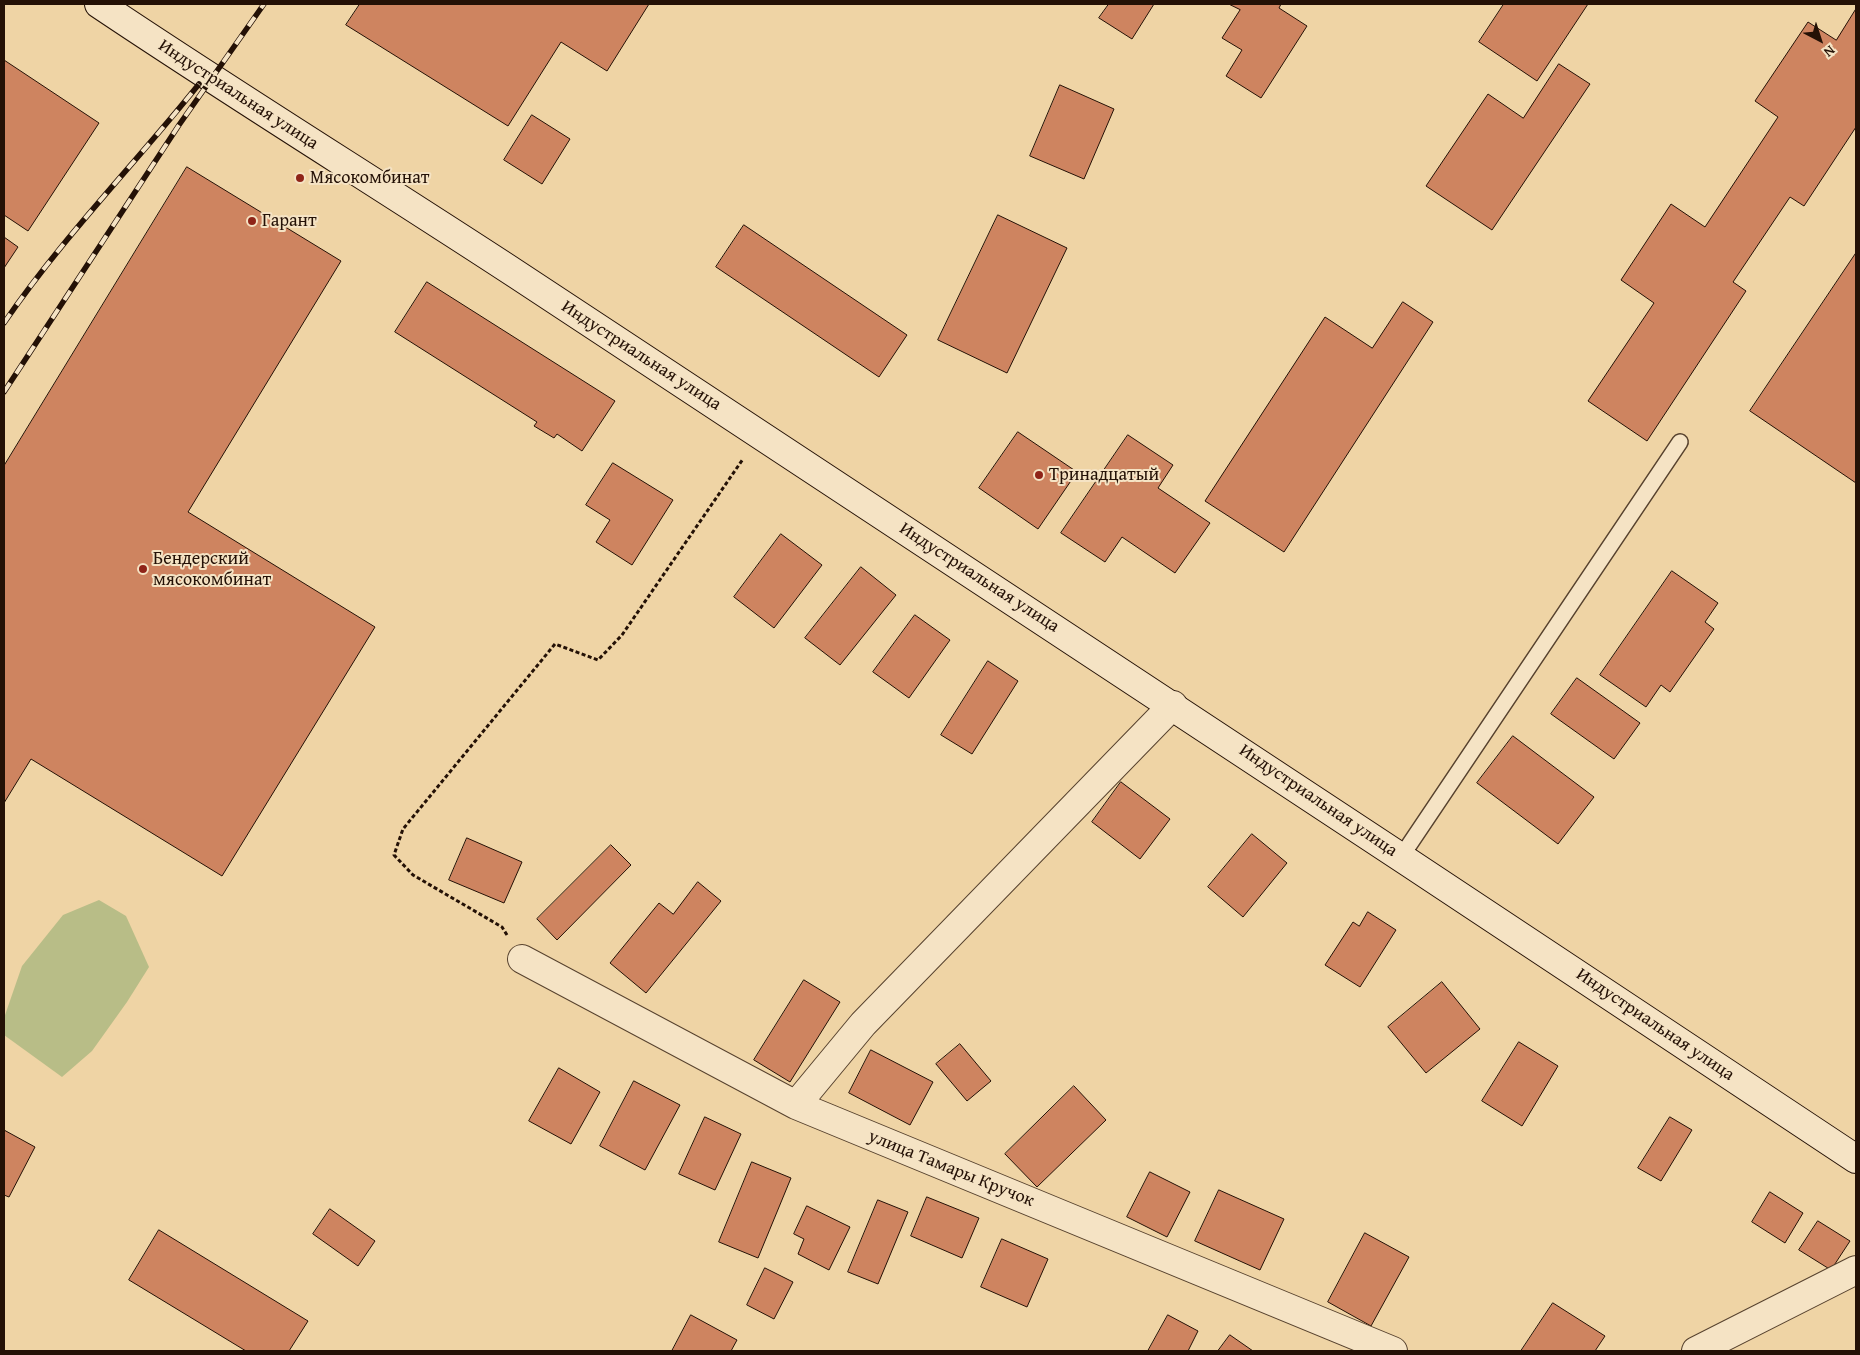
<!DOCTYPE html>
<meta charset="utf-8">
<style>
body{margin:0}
#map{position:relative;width:1860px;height:1355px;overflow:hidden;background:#efd4a5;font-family:"Gentium Book Plus",serif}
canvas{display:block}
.frame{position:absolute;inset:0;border:5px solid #241106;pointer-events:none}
.north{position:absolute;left:1795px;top:15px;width:50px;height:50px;-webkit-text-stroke:4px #f5e3c4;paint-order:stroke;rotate:140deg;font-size:14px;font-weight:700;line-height:20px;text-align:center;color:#241106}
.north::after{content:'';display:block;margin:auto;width:18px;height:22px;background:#241106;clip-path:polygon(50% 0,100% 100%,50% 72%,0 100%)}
</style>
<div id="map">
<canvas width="1860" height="1355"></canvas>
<div class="frame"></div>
<div class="north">N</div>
</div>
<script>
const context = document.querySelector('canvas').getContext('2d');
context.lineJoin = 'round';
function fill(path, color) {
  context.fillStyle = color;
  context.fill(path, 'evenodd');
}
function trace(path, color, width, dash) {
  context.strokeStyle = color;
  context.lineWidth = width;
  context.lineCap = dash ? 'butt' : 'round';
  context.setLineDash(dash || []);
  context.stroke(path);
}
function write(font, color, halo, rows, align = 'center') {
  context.font = font + ' "Gentium Book Plus",serif';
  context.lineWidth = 4;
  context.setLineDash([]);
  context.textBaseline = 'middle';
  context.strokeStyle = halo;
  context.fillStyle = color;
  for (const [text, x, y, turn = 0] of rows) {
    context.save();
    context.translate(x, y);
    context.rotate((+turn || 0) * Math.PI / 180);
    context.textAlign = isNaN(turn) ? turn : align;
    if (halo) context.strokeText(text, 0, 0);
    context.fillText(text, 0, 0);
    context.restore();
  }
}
fill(new Path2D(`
 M 99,900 L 126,916 L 149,967 L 127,1002 L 92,1051 L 62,1077 L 4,1035 L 4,1018 L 22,966 L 63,915 Z`), '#b8bd87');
const building = new Path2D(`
 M 360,4 L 649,4 L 607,71 L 561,42 L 508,126 L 346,25 Z
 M 1109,4 L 1154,4 L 1132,39 L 1099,18 Z
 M 1229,4 L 1281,4 L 1279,8 L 1307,26 L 1261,98 L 1226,76 L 1242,50 L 1222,38 L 1240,10 Z
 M 1504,4 L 1588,4 L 1537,81 L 1479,42 Z
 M 1856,9 L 1856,127 L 1804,206 L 1790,197 L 1733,282 L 1746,291 L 1647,441 L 1588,401 L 1654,303 L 1621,280 L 1671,204 L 1705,227 L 1778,117 L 1755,101 L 1808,22 L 1836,40 Z
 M 4,60 L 99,123 L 28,231 L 4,215 Z
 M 1559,64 L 1590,84 L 1492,230 L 1426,186 L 1488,94 L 1523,118 Z
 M 1060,85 L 1114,109 L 1084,179 L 1030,156 Z
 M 532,115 L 570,139 L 542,184 L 504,160 Z
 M 187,167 L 341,261 L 188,512 L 375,627 L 222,876 L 31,759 L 4,803 L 4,466 Z
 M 998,215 L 1067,248 L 1007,373 L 938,340 Z
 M 744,225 L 907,335 L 879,377 L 716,267 Z
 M 4,237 L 18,247 L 4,268 Z
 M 1856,253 L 1856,483 L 1750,411 Z
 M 427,282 L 615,401 L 582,451 L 557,434 L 554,438 L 534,426 L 537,422 L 395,332 Z
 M 1403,302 L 1433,322 L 1284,552 L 1205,501 L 1325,317 L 1372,348 Z
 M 1018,432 L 1077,472 L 1038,529 L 979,488 Z
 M 1128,435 L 1173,465 L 1158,488 L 1210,523 L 1175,573 L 1122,537 L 1105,562 L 1061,533 Z
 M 613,463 L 673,500 L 632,565 L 596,542 L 610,520 L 586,505 Z
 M 781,534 L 822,565 L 774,628 L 734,597 Z
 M 861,567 L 896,595 L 840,665 L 805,638 Z
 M 1672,571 L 1718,603 L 1705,622 L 1714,629 L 1670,692 L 1661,685 L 1646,707 L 1600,675 Z
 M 915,615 L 950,640 L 909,698 L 873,672 Z
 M 988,661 L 1018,681 L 972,754 L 941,735 Z
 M 1577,678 L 1640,723 L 1614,759 L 1551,714 Z
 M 1513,736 L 1594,797 L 1558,844 L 1477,783 Z
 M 1121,782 L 1170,819 L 1140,859 L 1092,822 Z
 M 1252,834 L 1287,863 L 1243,917 L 1208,887 Z
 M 467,838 L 522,862 L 504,903 L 449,880 Z
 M 611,845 L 631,865 L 557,940 L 537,919 Z
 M 698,882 L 721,901 L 646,993 L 610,963 L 659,903 L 673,914 Z
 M 1368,912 L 1396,930 L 1360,987 L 1325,965 L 1353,922 L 1359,926 Z
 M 804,980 L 840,1002 L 790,1082 L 754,1060 Z
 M 1442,982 L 1480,1029 L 1426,1073 L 1388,1027 Z
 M 1519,1042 L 1558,1066 L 1522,1126 L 1482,1101 Z
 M 960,1044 L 991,1081 L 967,1101 L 936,1064 Z
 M 871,1050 L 933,1082 L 910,1125 L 849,1093 Z
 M 559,1068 L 600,1092 L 571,1144 L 529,1121 Z
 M 634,1081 L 680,1105 L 645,1170 L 600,1146 Z
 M 1074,1086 L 1106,1120 L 1037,1187 L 1005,1154 Z
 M 705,1117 L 741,1134 L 715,1190 L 679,1174 Z
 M 1670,1117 L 1692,1130 L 1661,1181 L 1638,1168 Z
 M 4,1130 L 35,1147 L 9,1197 L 4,1195 Z
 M 752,1162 L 791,1178 L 758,1258 L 719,1242 Z
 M 1150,1172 L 1190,1192 L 1167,1237 L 1127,1217 Z
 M 1219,1190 L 1284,1219 L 1260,1270 L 1195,1241 Z
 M 1770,1192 L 1803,1213 L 1785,1243 L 1752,1222 Z
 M 927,1197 L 979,1218 L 962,1258 L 911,1236 Z
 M 878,1200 L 908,1212 L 878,1284 L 848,1272 Z
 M 807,1206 L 850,1227 L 829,1270 L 798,1254 L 804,1239 L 794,1234 Z
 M 330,1209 L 375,1241 L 358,1266 L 313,1234 Z
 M 1818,1221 L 1850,1241 L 1831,1270 L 1799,1250 Z
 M 159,1230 L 308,1321 L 289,1351 L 246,1351 L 129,1280 Z
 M 1365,1233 L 1409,1257 L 1371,1326 L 1328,1302 Z
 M 1002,1239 L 1048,1259 L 1027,1307 L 981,1287 Z
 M 765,1268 L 793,1282 L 774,1319 L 747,1305 Z
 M 1553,1303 L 1605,1336 L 1595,1351 L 1521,1351 Z
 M 691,1315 L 737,1340 L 731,1351 L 672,1351 Z
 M 1168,1315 L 1198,1331 L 1188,1351 L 1148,1351 Z
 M 1230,1335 L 1253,1351 L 1218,1351 Z`);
fill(building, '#ce8460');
trace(building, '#241106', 1);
const service = new Path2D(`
 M 1401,857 L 1680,442`);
const minor = new Path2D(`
 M 522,959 L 796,1105 L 1393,1351
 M 796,1105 L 863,1024 L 1173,705
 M 1696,1351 L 1856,1270`);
const secondary = new Path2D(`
 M 99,4 C 236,96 377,183 516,274 C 963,567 1410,863 1856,1159`);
trace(service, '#57422e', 18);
trace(minor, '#57422e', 30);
trace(secondary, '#241106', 30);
trace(new Path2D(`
 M 507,935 L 502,927 L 413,875 L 394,855 L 403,829 L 555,644 L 598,660 L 622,635 L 743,459`), '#241106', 3, [4, 2.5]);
trace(service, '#f5e3c4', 15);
trace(minor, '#f5e3c4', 28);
trace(secondary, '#f5e3c4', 28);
const rail = new Path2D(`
 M 4,323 C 62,238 135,164 199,84
 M 4,392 L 179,125 L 264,4`);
trace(rail, '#241106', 5.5);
trace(rail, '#f5e3c4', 4, [11]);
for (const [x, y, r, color] of [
 [300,178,5,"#8f2418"],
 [252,221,5,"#8f2418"],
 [1039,475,5,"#8f2418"],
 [143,569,5,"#8f2418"]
]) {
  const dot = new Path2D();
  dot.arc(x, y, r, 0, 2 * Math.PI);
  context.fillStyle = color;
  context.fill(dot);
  trace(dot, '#f5e3c4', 2);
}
write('18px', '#241106', '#f5e3c4', [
 ["Индустриальная улица",238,95,33],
 ["Индустриальная улица",641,356,33],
 ["Индустриальная улица",979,578,33],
 ["Индустриальная улица",1318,801,34],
 ["Индустриальная улица",1655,1025,34],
 ["улица Тамары Кручок",951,1169,22]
]);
write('18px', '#241106', '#f5e3c4', [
 ["Мясокомбинат",310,178],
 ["Гарант",262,221],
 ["Тринадцатый",1049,475],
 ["Бендерский",153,559],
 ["мясокомбинат",153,580]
], 'left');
</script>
